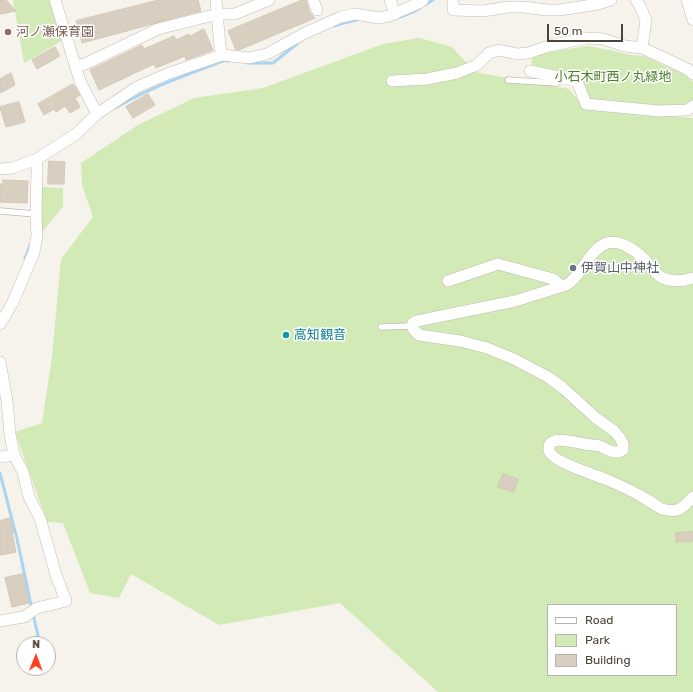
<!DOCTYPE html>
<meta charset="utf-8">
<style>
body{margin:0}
#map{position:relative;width:693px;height:692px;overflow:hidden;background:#f6f3ec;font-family:Rubik,sans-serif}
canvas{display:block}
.legend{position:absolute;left:547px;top:604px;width:130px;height:72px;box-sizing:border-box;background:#fff;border:1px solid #b7b4b0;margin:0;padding:5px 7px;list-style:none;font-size:12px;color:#4b4439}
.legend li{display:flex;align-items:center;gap:8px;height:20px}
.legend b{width:20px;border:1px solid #b7b4b0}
.north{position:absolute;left:16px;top:636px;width:40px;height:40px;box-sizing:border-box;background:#fff;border:1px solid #b7b4b0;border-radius:50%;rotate:1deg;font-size:11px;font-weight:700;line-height:16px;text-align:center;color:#4b4439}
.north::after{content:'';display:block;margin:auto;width:14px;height:18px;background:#fc3f1d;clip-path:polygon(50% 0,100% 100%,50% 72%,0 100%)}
.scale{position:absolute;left:547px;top:24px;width:76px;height:18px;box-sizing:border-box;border:2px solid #4b4439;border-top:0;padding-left:5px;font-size:12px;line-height:14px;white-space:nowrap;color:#4b4439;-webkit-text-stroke:3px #fff;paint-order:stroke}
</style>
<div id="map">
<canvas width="693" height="692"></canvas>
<ul class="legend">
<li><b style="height:5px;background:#fff"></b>Road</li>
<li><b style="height:11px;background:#d2eab5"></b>Park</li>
<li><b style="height:11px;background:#d8cfc1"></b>Building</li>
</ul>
<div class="north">N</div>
<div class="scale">50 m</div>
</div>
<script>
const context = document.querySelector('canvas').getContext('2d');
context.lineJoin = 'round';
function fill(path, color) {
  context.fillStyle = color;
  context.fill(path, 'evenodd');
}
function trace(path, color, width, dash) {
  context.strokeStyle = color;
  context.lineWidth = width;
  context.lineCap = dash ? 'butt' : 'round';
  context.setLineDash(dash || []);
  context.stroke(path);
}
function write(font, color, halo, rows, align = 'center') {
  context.font = font + ' Rubik,"Noto Sans JP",sans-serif';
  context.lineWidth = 3;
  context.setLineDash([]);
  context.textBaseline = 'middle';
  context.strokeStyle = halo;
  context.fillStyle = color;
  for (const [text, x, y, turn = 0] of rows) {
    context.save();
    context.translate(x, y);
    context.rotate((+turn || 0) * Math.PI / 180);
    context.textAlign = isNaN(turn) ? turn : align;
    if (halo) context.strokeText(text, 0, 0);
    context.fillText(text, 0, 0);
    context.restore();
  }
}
fill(new Path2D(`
 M 13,0 L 50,0 L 63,40 L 24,63 Z
 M 419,38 L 452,47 L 475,72 L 569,89 L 582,105 L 600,110 L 693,118 L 693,692 L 438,692 L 340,603 L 219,625 L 131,574 L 119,598 L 90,593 L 63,523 L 47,522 L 15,432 L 42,423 L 52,357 L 61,259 L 93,217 L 82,185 L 81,163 L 138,125 L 194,98 L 263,88 L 383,44 ZM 548,605 L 676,605 L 676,675 L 548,675 Z
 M 587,46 L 610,50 L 631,55 L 645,56 L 663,65 L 681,73 L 691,78 L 693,83 L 693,101 L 684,106 L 653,107 L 589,101 L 582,75 L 550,72 L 531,68 L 532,56 L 554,51 Z
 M 42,187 L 63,188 L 63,207 L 42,232 Z`), '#d2eab5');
trace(new Path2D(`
 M 425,5 L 433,0
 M 400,17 L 415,11 L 420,8
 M 334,26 L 340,24 L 360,19
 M 247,63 L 273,63 L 298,43
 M 115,108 C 150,87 188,75 225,60 L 228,61
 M 25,259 L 30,245
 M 0,473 L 17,539 L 32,609
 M 33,614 L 40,644`), '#a9d4f2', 3);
const building = new Path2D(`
 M 0,0 L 6,0 L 16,11 L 0,14 Z
 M 159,0 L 198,0 L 201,11 L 82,43 L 76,21 Z
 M 302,0 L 306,0 L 310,13 L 315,18 L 239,50 L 236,50 L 228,31 Z
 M 204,29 L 213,50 L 186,60 L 185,56 L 156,68 L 154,64 L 99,90 L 90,70 L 142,45 L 144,49 L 174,36 L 176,40 L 189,34 L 190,36 Z
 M 55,47 L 60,56 L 37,69 L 32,60 Z
 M 11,73 L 15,85 L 0,93 L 0,79 Z
 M 73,84 L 80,95 L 75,98 L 80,107 L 70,113 L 65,106 L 56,112 L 54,109 L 44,115 L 38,104 Z
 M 148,94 L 155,105 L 133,118 L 126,107 Z
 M 19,102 L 25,122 L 6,127 L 0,107 Z
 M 49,161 L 65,162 L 64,184 L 48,184 Z
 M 3,180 L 28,181 L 27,203 L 0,202 L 0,184 L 3,184 Z
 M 503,474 L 518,479 L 514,492 L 498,487 Z
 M 10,518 L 14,532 L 12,532 L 16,552 L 0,555 L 0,521 Z
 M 693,532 L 693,541 L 676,542 L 676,533 Z
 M 23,574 L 29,603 L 12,607 L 5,578 Z`);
fill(building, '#d8cfc1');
trace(building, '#d3c7b4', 1);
const service = new Path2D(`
 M 508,80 L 557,83 L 562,78
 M 0,211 L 36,214
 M 381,327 L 412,326`);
const minor = new Path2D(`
 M 55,0 L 80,81 L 97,114
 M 216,0 L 220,46 L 222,55
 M 313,0 L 317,10
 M 390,0 L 395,14
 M 453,0 L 453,10 L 483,11 L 508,7 L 523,7 L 547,10 L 560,10 L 598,4 L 611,0
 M 636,0 L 640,6 L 646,20 L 642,48
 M 687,0 L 693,20
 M 75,66 L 85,64 L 158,29 L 218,14 L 235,14 L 269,0
 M 530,71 L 577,81 L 586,104 L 659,111 L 687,110 L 693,106
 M 392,81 L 427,79 L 457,73 L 477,65 L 489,53 L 499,50 L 517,54 L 528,53 L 549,46 L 587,38 L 603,39 L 625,46 L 642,48 L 662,57 L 689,70 L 693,74
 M 0,169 L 13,168 L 37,159 L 76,134 L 97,114 L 137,87 L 167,74 L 222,55 L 249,58 L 267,54 L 305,33 L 341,17 L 355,14 L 379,18 L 389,16 L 419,3 L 423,0
 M 693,278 C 685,281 673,282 665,279 C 656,276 650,265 643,258 C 635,250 619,239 607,243 C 588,250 583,275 566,285 L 515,301 L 417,321 L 413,323 L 412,326 L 414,330 L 419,335 L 460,341 L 487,348 L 514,359 L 548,377 L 563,388 L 596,418 L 614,431 L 620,438 L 623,444 L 623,450 C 620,452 618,453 614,452 C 609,451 605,448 600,446 C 596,445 590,445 585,444 C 577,443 547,433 549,450 C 550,461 595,475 605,479 C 620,485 635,492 649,501 C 653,503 657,507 662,509 C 666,510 672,511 677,510 C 684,508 688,502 693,497
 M 448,281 L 498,264 L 553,279 L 561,286
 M 0,324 L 13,302 L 34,252 L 37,236 L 36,214 L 37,169 L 37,159
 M 0,362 L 7,401 L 10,434 L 14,455 L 23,472 L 29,497 L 40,518 L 56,575 L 66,601 L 37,608 L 24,617 L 0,621
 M 0,457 L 14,455`);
trace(service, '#c2bbae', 7);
trace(minor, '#c2bbae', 12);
trace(service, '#fff', 5.5);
trace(minor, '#fff', 11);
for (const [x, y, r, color] of [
 [8,32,4,"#8d6e63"],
 [573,268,4,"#6b7280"],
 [286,335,4,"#0f9aa8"]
]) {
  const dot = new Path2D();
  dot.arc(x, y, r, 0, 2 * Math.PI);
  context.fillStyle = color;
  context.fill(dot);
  trace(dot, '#fff', 1.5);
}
write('13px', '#785e54', '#fff', [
 ["河ノ瀬保育園",16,32]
], 'left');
write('13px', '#4a7f2a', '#fff', [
 ["小石木町西ノ丸緑地",613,77]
]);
write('13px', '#5b616d', '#fff', [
 ["伊賀山中神社",581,268]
], 'left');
write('13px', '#0d838f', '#fff', [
 ["高知観音",294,335]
], 'left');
</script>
